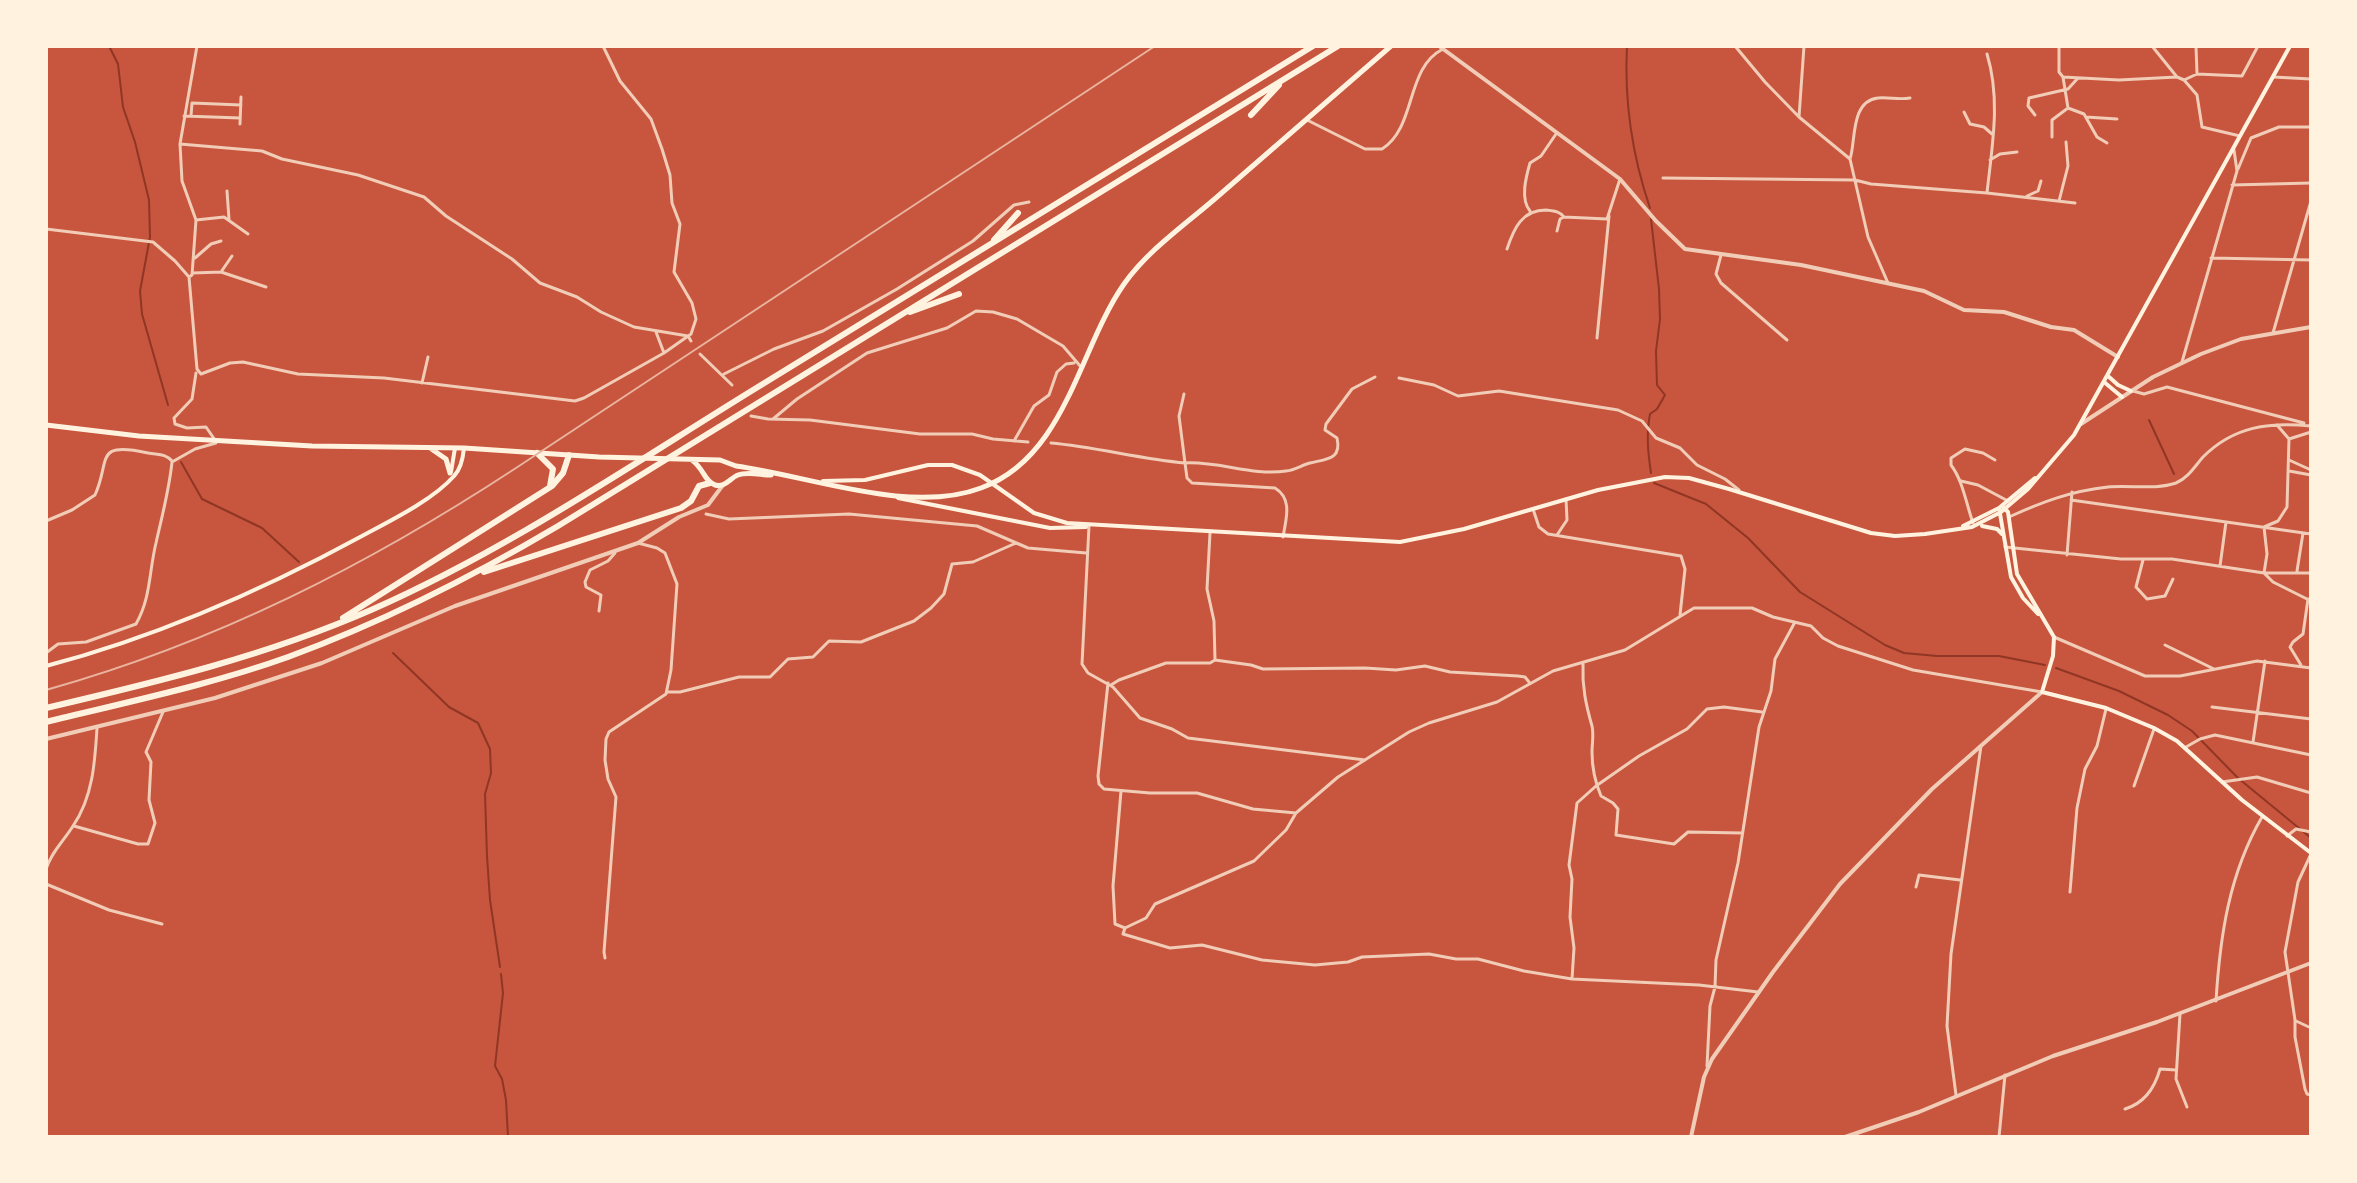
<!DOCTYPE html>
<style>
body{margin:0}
#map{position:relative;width:2357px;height:1183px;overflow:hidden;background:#c8553d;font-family:"Source Sans 3",sans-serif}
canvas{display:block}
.frame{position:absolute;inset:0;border:48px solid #fff3e0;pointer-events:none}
</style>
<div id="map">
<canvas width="2357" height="1183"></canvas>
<div class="frame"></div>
</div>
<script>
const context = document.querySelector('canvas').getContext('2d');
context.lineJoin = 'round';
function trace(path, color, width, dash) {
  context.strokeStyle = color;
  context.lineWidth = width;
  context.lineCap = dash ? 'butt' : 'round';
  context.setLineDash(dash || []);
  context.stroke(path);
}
trace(new Path2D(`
 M 109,46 L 118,64 L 123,107 L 135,142 L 149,200 L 150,237 L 140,291 L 142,314 L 168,405
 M 1627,46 C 1624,103 1632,155 1650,208
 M 1651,219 L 1659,289 L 1660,319 L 1656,351 L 1657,385 L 1665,395 L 1657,409 L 1650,414 C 1646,435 1648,453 1651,473
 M 2149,420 L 2174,474
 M 181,462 L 202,499 L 262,528 L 299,562
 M 1654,483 L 1706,504 L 1748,538 L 1800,592 L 1885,645 L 1904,653 L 1937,656 L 1999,656 L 2045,665
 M 393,653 L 449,707 L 478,723 L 490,749 L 491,773 L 485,794 L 487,856 L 490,900 L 500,967
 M 2056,668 L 2119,691 L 2168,715 L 2192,731 L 2238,778 L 2311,838
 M 501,974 L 503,993 L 495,1066 L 502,1079 L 506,1100 L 508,1137`), '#8f3625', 2);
trace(new Path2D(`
 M 1735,46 L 1765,82 L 1799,117
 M 1804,46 L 1799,117 L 1850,159 L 1868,237 L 1888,283
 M 2059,46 L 2059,72 L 2063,77 L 2119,80 L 2177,77
 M 2152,46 L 2177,77 L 2184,80 L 2197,74 L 2242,76 L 2258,46
 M 2196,46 L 2197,74
 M 2063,77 L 2068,108 L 2084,114 L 2097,137 L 2107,143
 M 2273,77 L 2311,79
 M 2184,80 L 2197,95 L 2202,127 L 2240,136
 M 1964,112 L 1970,124 L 1984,127 L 1992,134
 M 2035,115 L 2028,106 L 2029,98 L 2068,89 L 2078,78
 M 184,116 L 240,118
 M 191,116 L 192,103 L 241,105
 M 2086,117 L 2117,119
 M 1307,120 L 1365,149 L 1382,149 C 1417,127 1405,68 1443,49
 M 240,124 L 241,97
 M 2052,137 L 2052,120 L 2068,108
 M 180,144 L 262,151 L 282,159 L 358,175 L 424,197 L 446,216 L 512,259 L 540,283 L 577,297 L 601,312 L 634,327 L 688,336 L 691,341
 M 1850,159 C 1856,142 1850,101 1878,98 C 1889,97 1899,100 1910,98
 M 1990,160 L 2000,154 L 2017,152
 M 2238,169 L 2251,138 L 2279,127 L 2311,127
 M 1663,178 L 1855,180 L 1871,184 L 1987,193 L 2075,203
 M 2232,185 L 2311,183
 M 227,191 L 229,219
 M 1987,193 C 1992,146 2001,100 1987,54
 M 2027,196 L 2038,191 L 2041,181
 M 2059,201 L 2068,166 L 2066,142
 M 1530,211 C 1520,199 1526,177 1530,163 L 1541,156 L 1556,134
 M 196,220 L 224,217 L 248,234
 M 46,229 L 153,242 L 175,261 L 189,277 L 192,275 L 196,220 L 182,181 L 180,144 L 197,46
 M 1557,231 L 1560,219 L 1564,217 L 1607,219 L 1620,179
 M 1507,249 C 1514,228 1522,210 1546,210 C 1555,211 1559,211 1564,217
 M 1721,255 L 1716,274 L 1721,283 L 1787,340
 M 195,258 L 211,244 L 221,241
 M 2211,258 L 2311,260
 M 221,272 L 232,256
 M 193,273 L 221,272 L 266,287
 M 189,277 L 197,369 L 201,374 L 230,363 L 243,362 L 298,374 L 384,378 L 575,401 L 584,398 L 664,353 L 691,334 L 696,319 L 692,303 L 674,272 L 680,224 L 672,203 L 670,175 L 662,149 L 651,119 L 620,81 L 603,46
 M 656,332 L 664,353
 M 2273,333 L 2311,201
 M 1597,338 L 1609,216
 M 700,354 L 732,385
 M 2182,362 L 2237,171 L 2234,150
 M 196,373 L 192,399 L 174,418 L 175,424 L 187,428 L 206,427 L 215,440
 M 724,374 L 774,349 L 823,331 L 897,289 L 973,241 L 1014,205 L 1029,202
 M 1399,378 L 1434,385 L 1458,396 L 1499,391 L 1618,410 L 1642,421 L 1656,438 L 1680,448 L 1697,465 L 1725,479 L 1739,490
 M 422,383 L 428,357
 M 2133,391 L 2144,394 L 2167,387 L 2304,423
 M 1184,394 L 1179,416 L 1185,463 C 1219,461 1252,476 1286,471 C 1295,470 1302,465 1310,463 C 1326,459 1342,460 1337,438 L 1325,430 L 1326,424 L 1352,389 L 1375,377
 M 751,416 L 768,419 L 810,420 L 920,434 L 972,434 L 993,439 L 1028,442
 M 773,419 L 797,399 L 867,353 L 947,328 L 976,311 L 993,312 L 1017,319 L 1063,346 L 1081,367
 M 2277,425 L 2289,439 L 2287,507 L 2278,521 L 2264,527 L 2267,554 L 2264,573 L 2311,573
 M 2289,439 L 2311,432
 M 1014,441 L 1034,406 L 1049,395 L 1057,372 L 1066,364 L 1074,363
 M 1051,443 C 1096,447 1140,459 1185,463 L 1187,478 L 1192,483 L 1275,488 C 1293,499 1286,519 1283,537
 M 2289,460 L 2311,470
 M 2289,471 L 2311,475
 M 1961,481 L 1978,485 L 2008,501
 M 2071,500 L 2311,534
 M 1533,509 L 1539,527 L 1548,534 L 1681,556 L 1685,569 L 1680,615
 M 706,514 L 729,519 L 849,514 L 977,526 L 1028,548 L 1086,553
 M 2009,517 C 2042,502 2071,491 2108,487 C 2130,485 2156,490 2176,483 C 2188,478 2195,466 2203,457 C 2234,426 2269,422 2311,426
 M 46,521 L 72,510 L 95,495 C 111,460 93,441 148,453 C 158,455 165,453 172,461
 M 1973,523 C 1966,503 1963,481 1951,465 L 1951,458 L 1965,449 L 1983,453 L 1995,460
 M 1089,526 L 1082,664 L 1088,673 L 1113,687 L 1140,718 L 1172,729 L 1188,738 L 1365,760
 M 1557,535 L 1567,520 L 1566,499
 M 2005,547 L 2121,559 L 2172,559 L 2264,573 L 2273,582 L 2311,601
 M 2067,555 L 2072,492
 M 2143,560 L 2136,587 L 2147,599 L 2165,596 L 2173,579
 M 2220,566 L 2226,522
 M 2297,571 L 2303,533
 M 599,611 L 601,595 L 586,587 L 585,582 L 590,570 L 608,561 L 615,553
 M 2054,637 L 2145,676 L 2180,676 L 2257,661 L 2311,668
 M 2165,645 L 2214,669
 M 46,653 L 58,644 L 86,642 L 136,624 C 151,598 149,571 156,543 C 162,516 169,491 172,462 L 195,449 L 216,443
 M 1215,660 L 1251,665 L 1263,669 L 1365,668 L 1396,670 L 1425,666 L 1450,672 L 1518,676 L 1525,677 L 1529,682
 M 1583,664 C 1582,687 1586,705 1592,726 C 1594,734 1592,744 1592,752 C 1592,767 1595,782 1601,796 L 1613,803 L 1618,809 L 1616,835 L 1674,844 L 1688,832 L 1742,833
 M 2301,665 L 2290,647 L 2293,642 L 2303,634 L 2308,599
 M 1108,683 L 1098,776 L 1099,784 L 1104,789 L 1150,793 L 1197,793 L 1253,809 L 1296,813
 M 1111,685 L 1119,680 L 1166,663 L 1210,663 L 1215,660 L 1214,621 L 1207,589 L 1210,533
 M 668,692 L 680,692 L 739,677 L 770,677 L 788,659 L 813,657 L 829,641 L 861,642 L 914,621 L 931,608 L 944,594 L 952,564 L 973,562 L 1016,543
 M 2212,707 L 2311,719
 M 2253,742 L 2265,661
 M 2186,747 L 2200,739 L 2215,735 L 2311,755
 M 2222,782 L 2257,777 L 2311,793
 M 2134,786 L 2154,729
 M 1121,791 L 1113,886 L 1115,924 L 1125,928 L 1146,918 L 1155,904 L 1254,861 L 1286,830 L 1296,813 L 1338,777 L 1409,732 L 1429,723 L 1497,702 L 1553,671 L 1625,650 L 1694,608 L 1752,608 L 1773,617 L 1811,626 L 1823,638 L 1838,646 L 1913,670 L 2042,692
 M 74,826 L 138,844 L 148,844 L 155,823 L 149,800 L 151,762 L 146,752 L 163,712
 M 2287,836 L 2296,829 L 2311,832
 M 2311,854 L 2298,882 L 2285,952 L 2295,1020 L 2295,1037 L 2305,1089 L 2307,1094 L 2311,1095
 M 46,869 C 52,851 63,842 73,826 C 93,797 95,761 97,728
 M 46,884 L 109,910 L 162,924
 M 1916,887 L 1919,875 L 1960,880
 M 2070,892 L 2077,808 L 2085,769 L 2097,746 L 2106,709
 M 1125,928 L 1123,934 L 1170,948 L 1202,945 L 1262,960 L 1315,965 L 1348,962 L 1362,957 L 1429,954 L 1456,959 L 1478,959 L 1524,971 L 1572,979 L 1699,985 L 1758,992
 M 605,958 L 604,952 L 616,797 L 608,779 L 605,760 L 606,739 L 609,732 L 666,694 L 671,670 L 677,584 L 665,553 L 657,548 L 638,543
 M 1572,979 L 1574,948 L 1570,917 L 1572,879 L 1569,865 L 1577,803 L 1596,786 L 1639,756 L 1687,729 L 1707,709 L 1724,707 L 1762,712
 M 2216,1001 C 2220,936 2229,874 2262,817
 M 2180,1014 L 2176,1079 L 2187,1107
 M 2296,1021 L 2311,1028
 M 1707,1066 L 1710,1006 L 1715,987 L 1716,960 L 1738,863 L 1759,727 L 1771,691 L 1775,659 L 1795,622
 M 1956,1095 L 1947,1026 L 1951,954 L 1981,746
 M 2125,1109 C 2145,1103 2155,1087 2160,1069 L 2176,1070
 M 1999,1137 L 2005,1075`), '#f1ccb7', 3);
trace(new Path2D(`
 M 1439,46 L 1620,179 L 1656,221 L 1685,249 L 1801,265 L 1924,291 L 1964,310 L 2004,312 L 2051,327 L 2074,330 L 2118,357
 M 2081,424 L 2153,377 L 2201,354 L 2241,339 L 2311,327
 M 46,739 L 215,698 L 322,663 L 455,606 L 638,543 L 679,517 L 708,505 L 723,485
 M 1691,1137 L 1704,1077 L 1712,1059 L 1773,972 L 1840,884 L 1932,789 L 2042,692
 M 1845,1137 L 1919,1112 L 2053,1056 L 2157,1022 L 2311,963`), '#f1ccb7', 4);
trace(new Path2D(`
 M 2108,376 L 2118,385 L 2131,391
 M 2104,382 L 2122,397
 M 451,472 L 455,448
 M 823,481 L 865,480 L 928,465 L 952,465 L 980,475 L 1034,513 L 1067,523 L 1400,542 L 1464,529 L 1598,490 L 1665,477 L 1689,478 L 1729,489 L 1871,533 L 1895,536 L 1925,534 L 1972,527 L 2001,512 L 2028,489 L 2074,435 L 2290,46
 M 898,498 L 1050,528 L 1086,527
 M 2002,506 L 2008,512 L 2017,574 L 2054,637 L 2053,656 L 2042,692 L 2106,708 L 2154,728 L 2177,741 L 2242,800 L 2311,853
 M 1999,508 L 2011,577 L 2023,598 L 2038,614
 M 1963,526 L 1999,508 L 2035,478
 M 1982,526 L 1997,529 L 2002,534
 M 46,666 C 157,637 261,591 362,536 C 390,521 433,500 454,476 C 461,469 463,458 464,448`), '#fff3e0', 4);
trace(new Path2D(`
 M 46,425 L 139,436 L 312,446 L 464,448 L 599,457 L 720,460 L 736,466 C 810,476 910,515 981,488 C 1066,457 1078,350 1124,284 C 1148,250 1186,224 1217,197 C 1275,147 1333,97 1391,46
 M 430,448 L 446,459 L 450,473
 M 693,461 C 703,468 705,482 715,485 C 725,488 730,478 738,475 C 748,471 761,475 771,475`), '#fff3e0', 5);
trace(new Path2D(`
 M 1251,115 L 1279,85
 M 994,240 L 1018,213
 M 910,312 L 959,294
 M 537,453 L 553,469 L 550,486
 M 484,572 L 681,508 L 691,501 L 699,486 L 710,483
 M 343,618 L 552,486 L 563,473 L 569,455
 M 46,708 C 157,682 266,656 371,610 C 505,551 628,467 753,390 C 939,276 1126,161 1313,46
 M 46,722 C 127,702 210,685 288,657 C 383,622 472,577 558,526 L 1338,46`), '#fff3e0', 6);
trace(new Path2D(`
 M 46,690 C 217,642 368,565 516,468 L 1155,46`), '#e9b49f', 2);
</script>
